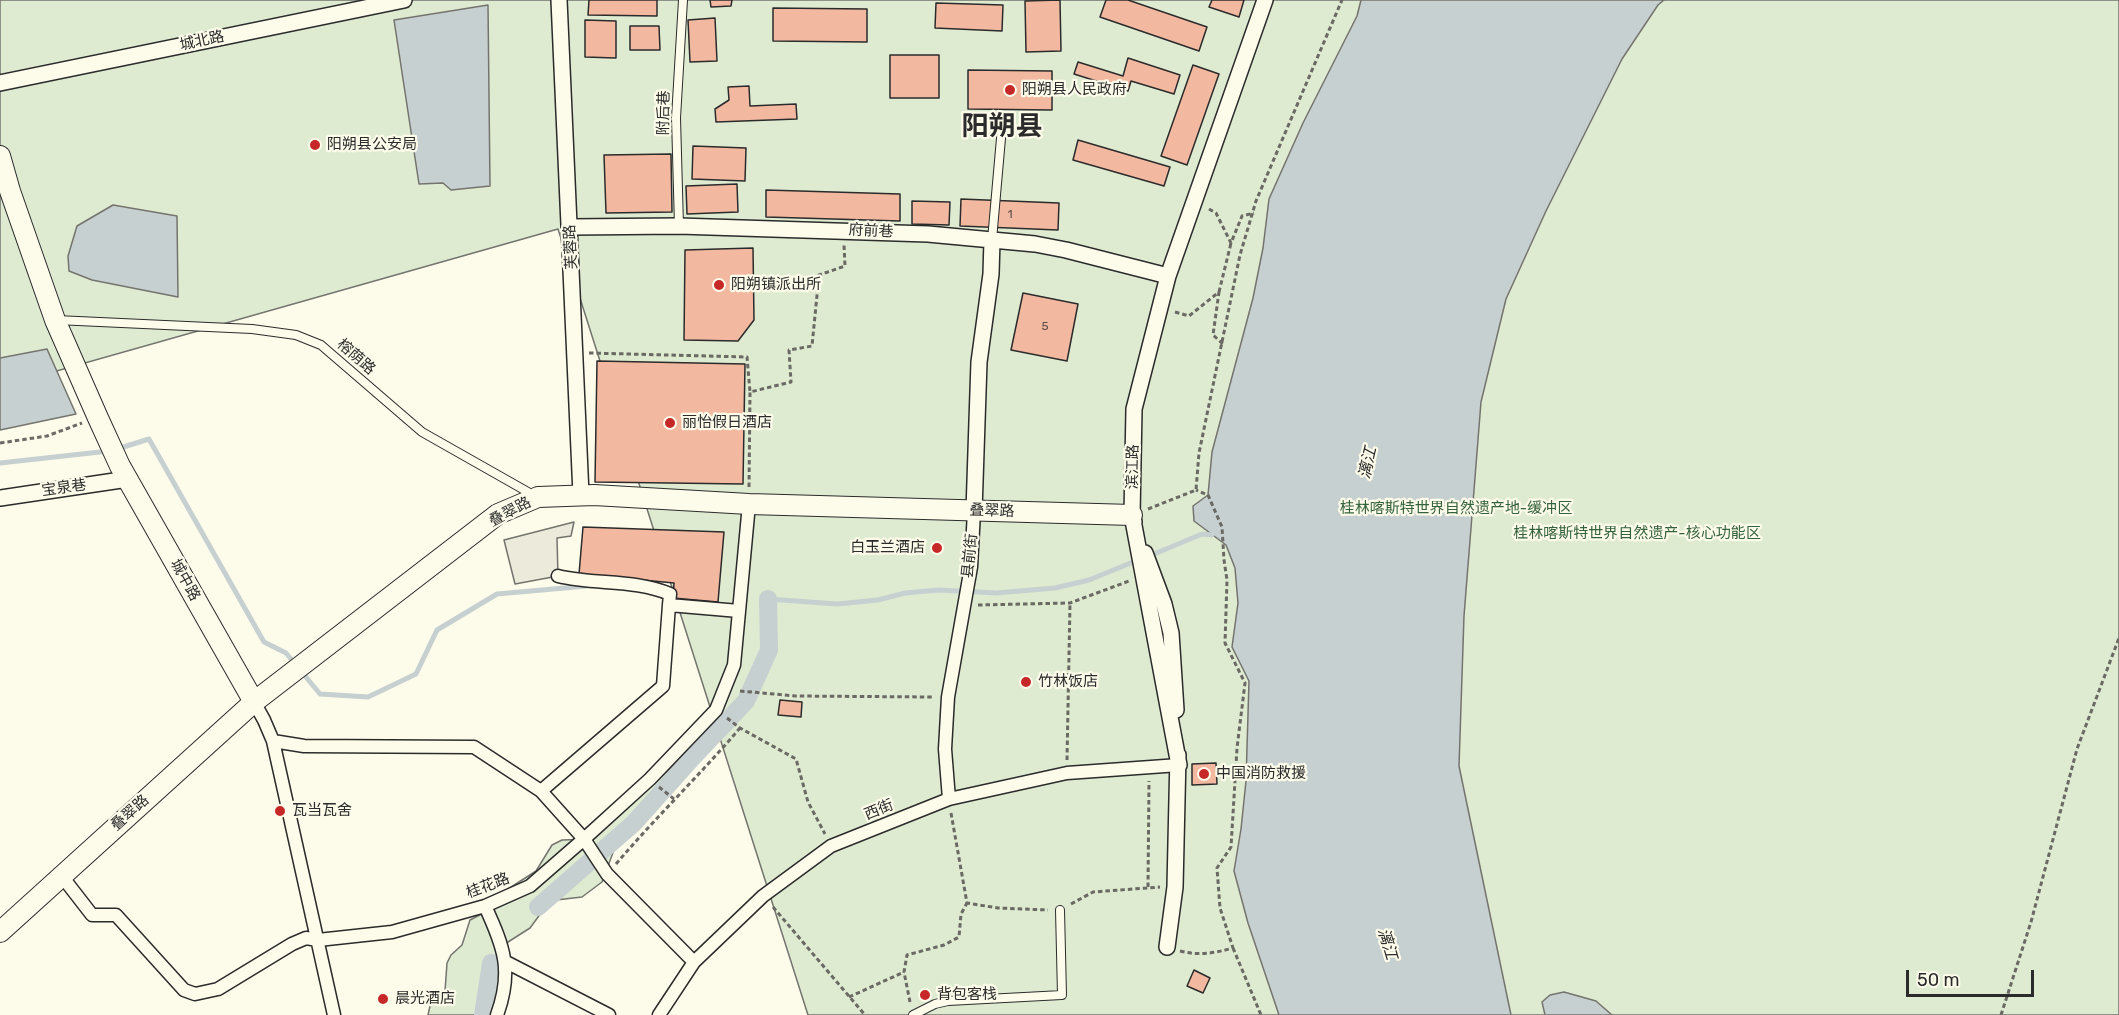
<!DOCTYPE html>
<meta charset="utf-8">
<style>
body{margin:0}
#map{position:relative;width:2119px;height:1015px;overflow:hidden;background:#fdfbea;font-family:Rubik,sans-serif}
canvas{display:block}
.scale{position:absolute;left:1906px;top:970px;width:128px;height:27px;box-sizing:border-box;border:3px solid #2b2b2b;border-top:0;padding-left:8px;font-size:18px;line-height:21px;white-space:nowrap;color:#2b2b2b;-webkit-text-stroke:4px #fdfbea;paint-order:stroke}
</style>
<div id="map">
<canvas width="2119" height="1015"></canvas>
<div class="scale">50 m</div>
</div>
<script>
const context = document.querySelector('canvas').getContext('2d');
context.lineJoin = 'round';
function fill(path, color) {
  context.fillStyle = color;
  context.fill(path, 'evenodd');
}
function trace(path, color, width, dash) {
  context.strokeStyle = color;
  context.lineWidth = width;
  context.lineCap = dash ? 'butt' : 'round';
  context.setLineDash(dash || []);
  context.stroke(path);
}
function write(font, color, halo, rows, align = 'center') {
  context.font = font + ' Rubik,"Noto Sans SC",sans-serif';
  context.lineWidth = 4.5;
  context.setLineDash([]);
  context.textBaseline = 'middle';
  context.strokeStyle = halo;
  context.fillStyle = color;
  for (const [text, x, y, turn = 0] of rows) {
    context.save();
    context.translate(x, y);
    context.rotate((+turn || 0) * Math.PI / 180);
    context.textAlign = isNaN(turn) ? turn : align;
    if (halo) context.strokeText(text, 0, 0);
    context.fillText(text, 0, 0);
    context.restore();
  }
}
const green = new Path2D(`
 M 0,0 L 2119,0 L 2119,1015 L 808,1015 L 558,229 L 0,387 Z
 M 702,734 L 704,735 L 704,739 L 639,812 L 614,850 L 602,882 L 582,897 L 556,900 L 541,913 L 530,928 L 508,942 L 499,962 L 487,1015 L 428,1015 L 430,1006 L 445,991 L 447,963 L 451,955 L 462,945 L 470,920 L 497,906 L 505,891 L 536,871 L 552,845 L 562,840 L 593,839 L 678,761 L 689,745 Z`);
fill(green, '#deebd1');
trace(green, '#74746e', 1.5);
const parking = new Path2D(`
 M 574,522 L 571,536 L 557,538 L 558,576 L 515,584 L 504,540 Z`);
fill(parking, '#eceadb');
trace(parking, '#74746e', 1.5);
const water = new Path2D(`
 M 1361,0 L 1664,0 L 1658,5 L 1622,59 L 1546,211 L 1506,299 L 1481,402 L 1464,616 L 1459,766 L 1511,1015 L 1279,1015 L 1248,923 L 1234,871 L 1241,829 L 1246,781 L 1249,681 L 1232,647 L 1238,603 L 1235,568 L 1226,545 L 1194,521 L 1193,506 L 1208,495 L 1212,452 L 1253,298 L 1263,248 L 1269,199 L 1303,123 L 1357,16 Z
 M 488,5 L 490,186 L 451,190 L 443,183 L 419,184 L 394,20 Z
 M 113,205 L 177,216 L 178,297 L 92,280 L 69,271 L 68,256 L 77,226 Z
 M 47,349 L 76,414 L 0,430 L 0,358 Z
 M 1564,992 L 1596,1001 L 1612,1015 L 1545,1015 L 1542,1002 L 1550,995 Z`);
fill(water, '#c7d0d0');
trace(water, '#74746e', 1.5);
trace(new Path2D(`
 M 117,449 L 149,439 L 264,642 L 286,653 L 295,664
 M 0,463 L 109,451
 M 1147,557 L 1202,534 L 1212,535
 M 768,599 L 837,604 L 878,600 L 905,593 L 939,590 L 996,593 L 1055,588 L 1089,580 L 1138,560
 M 301,671 L 320,694 L 368,697 L 416,674 L 437,630 L 497,594 L 587,586`), '#c7d0d0', 5);
trace(new Path2D(`
 M 538,907 L 634,823 L 693,757 L 746,701 L 769,650 L 768,599
 M 483,1015 L 491,963`), '#c7d0d0', 18);
const building = new Path2D(`
 M 589,0 L 657,0 L 657,16 L 588,15 Z
 M 710,0 L 732,0 L 731,6 L 711,7 Z
 M 1060,0 L 1061,51 L 1026,52 L 1025,1 Z
 M 1106,0 L 1128,0 L 1207,27 L 1199,51 L 1100,17 Z
 M 1212,0 L 1244,0 L 1239,17 L 1209,7 Z
 M 936,3 L 1003,5 L 1002,31 L 935,28 Z
 M 773,8 L 867,9 L 867,42 L 773,41 Z
 M 715,18 L 717,61 L 690,62 L 688,20 Z
 M 585,20 L 616,21 L 616,58 L 585,57 Z
 M 630,26 L 659,26 L 660,50 L 630,50 Z
 M 890,55 L 939,55 L 939,98 L 890,98 Z
 M 1128,58 L 1180,75 L 1174,94 L 1131,81 L 1128,91 L 1074,74 L 1078,62 L 1123,76 Z
 M 1193,65 L 1219,74 L 1187,165 L 1161,156 Z
 M 968,70 L 1052,71 L 1052,110 L 968,109 Z
 M 749,86 L 750,106 L 796,104 L 797,119 L 716,122 L 715,109 L 729,100 L 728,87 Z
 M 1078,140 L 1170,167 L 1164,186 L 1073,160 Z
 M 693,146 L 746,148 L 745,181 L 692,179 Z
 M 671,154 L 672,212 L 606,213 L 604,155 Z
 M 737,184 L 738,212 L 687,214 L 686,186 Z
 M 766,190 L 900,194 L 900,221 L 766,217 Z
 M 961,199 L 1059,203 L 1058,230 L 960,226 Z
 M 912,201 L 950,202 L 949,225 L 912,224 Z
 M 753,248 L 754,320 L 738,341 L 684,340 L 685,250 Z
 M 1023,293 L 1078,304 L 1067,361 L 1011,350 Z
 M 597,361 L 745,364 L 743,484 L 595,482 Z
 M 583,527 L 724,532 L 718,602 L 673,598 L 674,583 L 579,574 Z
 M 780,700 L 802,702 L 801,717 L 778,715 Z
 M 1216,763 L 1217,784 L 1192,785 L 1192,764 Z
 M 1194,970 L 1210,978 L 1203,993 L 1187,986 Z`);
fill(building, '#f2b8a0');
trace(building, '#2b2b2b', 1.5);
const service = new Path2D(`
 M 679,226 L 676,118 L 683,0
 M 992,240 L 1002,127
 M 56,320 L 252,329 L 296,335 L 321,345 L 422,432 L 535,496
 M 913,1015 L 935,1004 L 948,1001 L 1062,995 L 1060,910`);
const pedestrian = new Path2D(`
 M 558,576 C 595,585 635,579 670,594 L 669,605 L 739,611
 M 254,702 L 264,720 L 273,741 L 334,1015
 M 273,741 L 304,746 L 474,747 L 541,791 L 584,839 L 607,874 L 694,962
 M 541,791 L 663,686 L 669,605
 M 949,799 L 945,749 L 948,697 L 971,567 L 974,511
 M 61,875 L 92,915 L 116,915 L 184,990 L 195,994 L 218,989 L 292,944 L 306,938 L 318,940 L 392,932 L 485,906 L 530,886 L 584,839 L 650,779 L 716,710 L 734,665 L 749,504
 M 485,906 C 504,947 513,971 497,1015
 M 506,962 L 609,1015
 M 659,1015 L 694,962 L 763,896 L 831,846 L 949,799 L 1067,773 L 1179,765`);
const minor = new Path2D(`
 M 559,0 L 581,495 L 593,495
 M 0,83 L 404,0
 M 570,227 L 679,226 L 928,234 L 1035,244 L 1066,250 L 1168,276
 M 0,498 L 128,479
 M 974,511 L 979,362 L 991,274 L 992,240
 M 1123,514 L 1132,515 L 1179,765
 M 1134,522 L 1132,515 L 1134,409 L 1168,276 L 1265,0
 M 1145,553 L 1164,604 L 1171,633 L 1176,710
 M 1167,947 L 1175,887 L 1178,755`);
const tertiary = new Path2D(`
 M 0,156 L 10,191 L 55,320 L 98,418 L 120,466 L 254,702
 M 0,932 L 254,702 L 498,514 L 538,497 L 594,495 L 749,504 L 1132,515`);
trace(service, '#2b2b2b', 10);
trace(pedestrian, '#2b2b2b', 15);
trace(minor, '#2b2b2b', 18);
trace(tertiary, '#2b2b2b', 22);
trace(new Path2D(`
 M 1209,209 L 1216,213 L 1231,243 L 1242,216 L 1254,213
 M 1219,292 L 1231,243
 M 1175,312 L 1189,316 L 1219,292 L 1213,335 L 1223,344
 M 589,353 L 747,357 L 750,392
 M 0,443 L 47,436 L 82,423
 M 749,487 L 750,392 L 791,382 L 789,350 L 812,346 L 819,275 L 845,266 L 844,245
 M 1148,509 L 1196,490 L 1199,453 L 1240,255 L 1256,201 L 1342,0
 M 978,605 L 1070,603 L 1129,581
 M 740,691 L 796,696 L 934,697
 M 727,718 L 740,728 L 796,759 L 808,802 L 825,834
 M 1067,760 L 1070,603
 M 659,787 L 674,799
 M 951,813 L 967,903 L 998,908 L 1048,910
 M 616,864 C 656,817 700,775 740,728
 M 1148,887 L 1149,781
 M 1071,904 L 1093,892 L 1160,887
 M 773,907 L 865,1015
 M 1233,948 L 1261,1015
 M 1180,951 C 1199,956 1215,953 1233,948 L 1220,908 L 1217,868 L 1231,847 L 1237,748 L 1245,683 L 1225,643 L 1227,580 L 1224,560 L 1222,527 L 1208,495 L 1196,490
 M 849,997 L 904,972
 M 910,1002 L 904,972 L 907,955 L 944,945 L 959,937 L 961,914 L 967,903
 M 2001,1015 L 2031,922 L 2077,749 L 2119,638`), '#6a6964', 3, [4.5, 3]);
trace(service, '#fdfbea', 8);
trace(pedestrian, '#fdfbea', 12);
trace(minor, '#fdfbea', 15);
trace(tertiary, '#fdfbea', 20);
for (const [x, y, r, color] of [
 [1010,90,6,"#c62828"],
 [315,145,6,"#c62828"],
 [719,285,6,"#c62828"],
 [670,423,6,"#c62828"],
 [937,548,6,"#c62828"],
 [1026,682,6,"#c62828"],
 [1204,774,6,"#c62828"],
 [280,811,6,"#c62828"],
 [925,995,6,"#c62828"],
 [383,999,6,"#c62828"]
]) {
  const dot = new Path2D();
  dot.arc(x, y, r, 0, 2 * Math.PI);
  context.fillStyle = color;
  context.fill(dot);
  trace(dot, '#fdfbea', 2);
}
write('12px', '#5d4e48', null, [
 ["1",1010,215],
 ["5",1045,327]
]);
write('15px', '#2b2b2b', '#fdfbea', [
 ["城北路",202,41,-12],
 ["附后巷",664,113,-89],
 ["府前巷",871,231,3],
 ["芙蓉路",571,247,-93],
 ["榕荫路",356,357,41],
 ["滨江路",1133,467,-89],
 ["宝泉巷",64,488,-8],
 ["叠翠路",992,511,2],
 ["叠翠路",510,512,-28],
 ["县前街",970,556,-84],
 ["城中路",185,580,61],
 ["西街",879,810,-22],
 ["叠翠路",130,813,-42],
 ["桂花路",488,886,-21]
]);
write('15px', '#2b2b2b', '#fdfbea', [
 ["阳朔县人民政府",1022,90],
 ["阳朔县公安局",327,145],
 ["阳朔镇派出所",731,285],
 ["丽怡假日酒店",682,423],
 ["白玉兰酒店",925,548,"right"],
 ["竹林饭店",1038,682],
 ["中国消防救援",1216,774],
 ["瓦当瓦舍",292,811],
 ["背包客栈",937,995],
 ["晨光酒店",395,999]
], 'left');
write('15px', '#34623c', '#fdfbea', [
 ["桂林喀斯特世界自然遗产地-缓冲区",1456,509],
 ["桂林喀斯特世界自然遗产-核心功能区",1637,534]
]);
write('italic 16px', '#2b2b2b', '#fdfbea', [
 ["漓江",1368,463,-77],
 ["漓江",1387,944,73]
]);
write('bold 27px', '#2b2b2b', '#fdfbea', [
 ["阳朔县",1002,127]
]);
</script>
